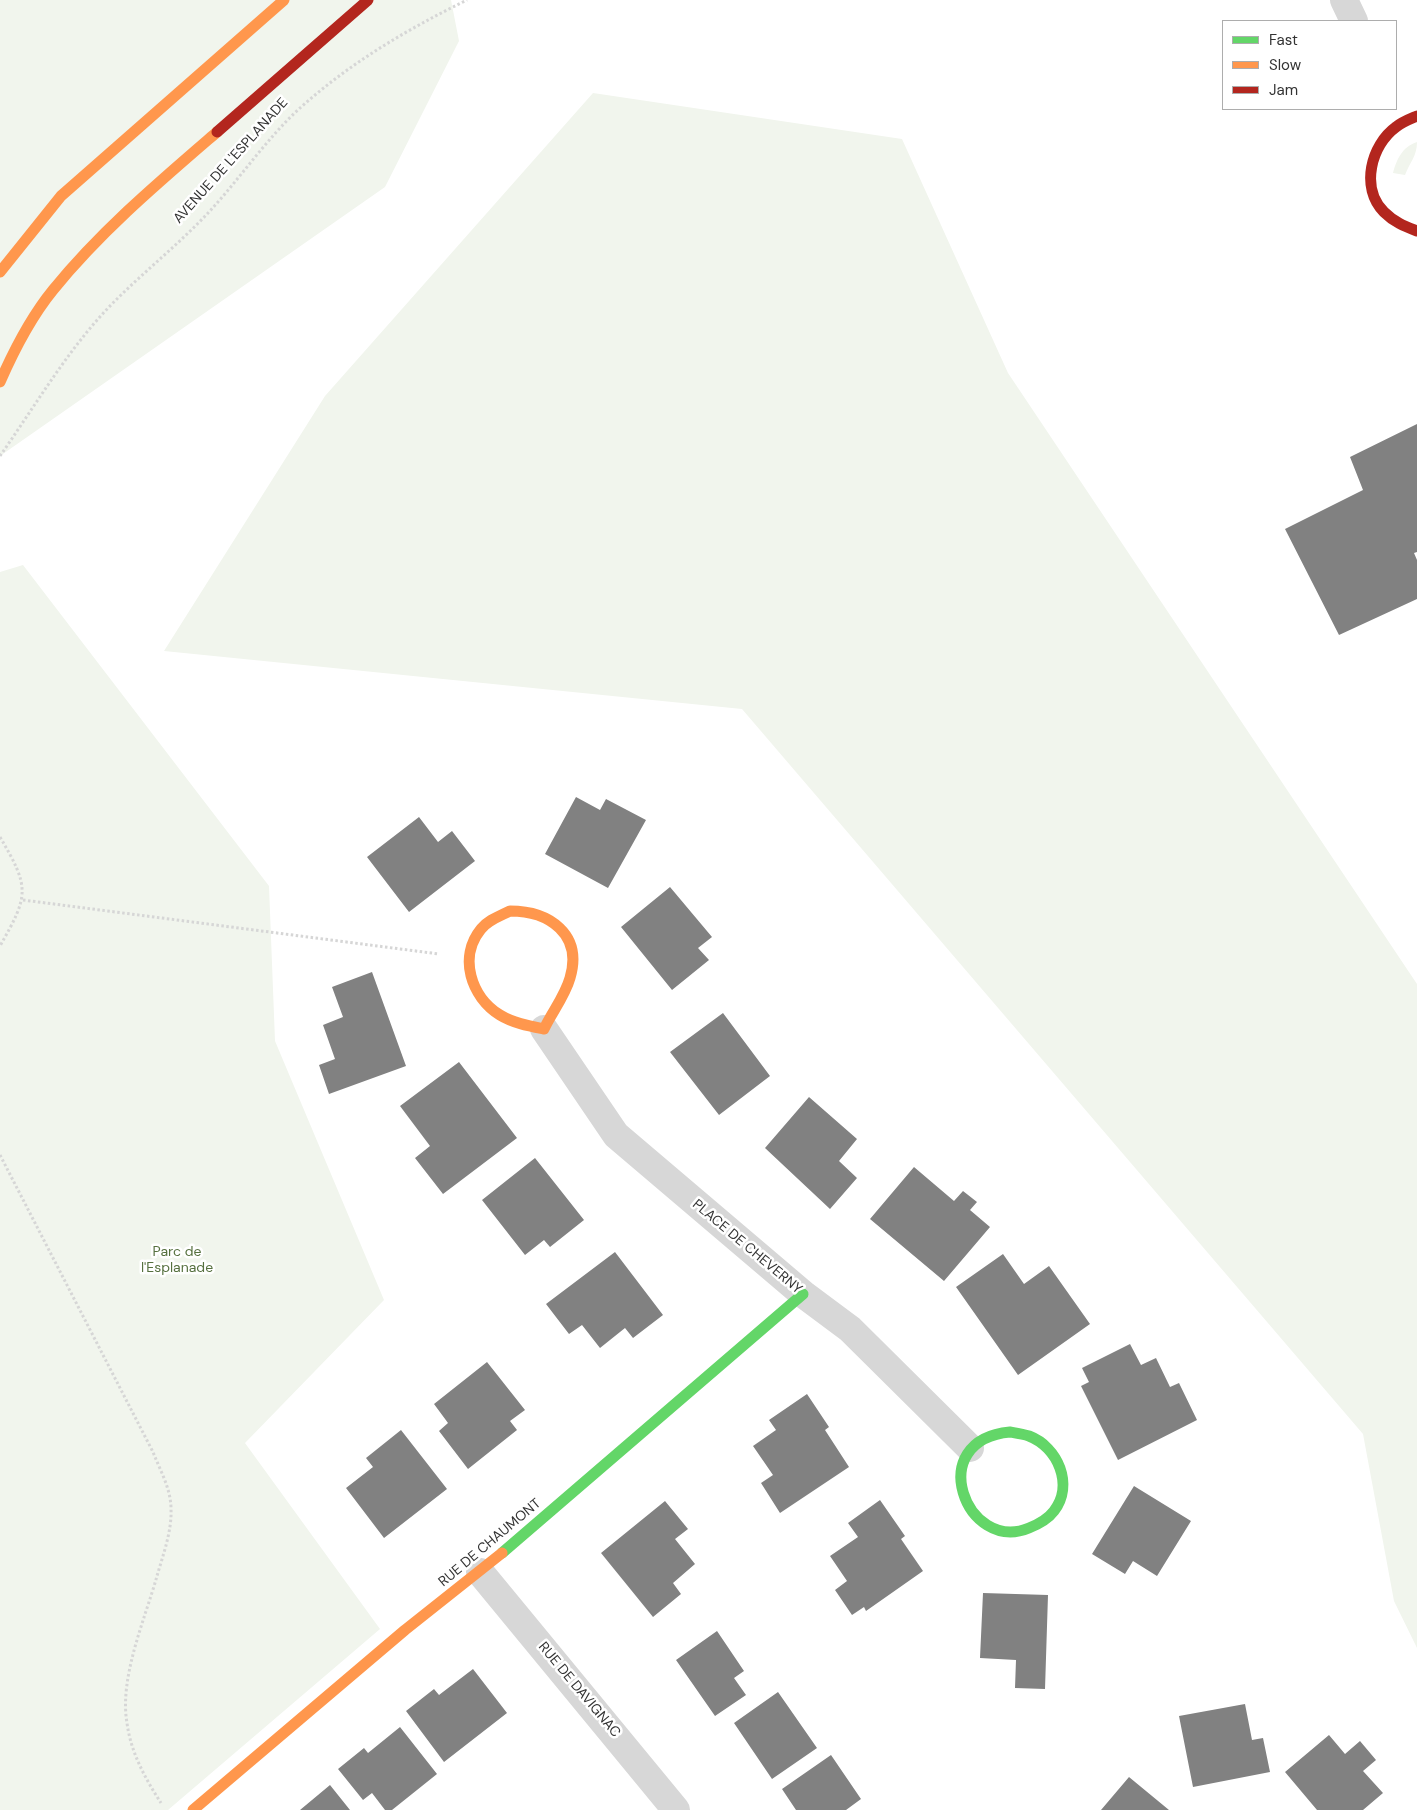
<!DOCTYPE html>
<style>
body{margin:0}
#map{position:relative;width:1417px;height:1810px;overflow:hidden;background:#fff;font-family:"DM Sans",sans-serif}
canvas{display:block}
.legend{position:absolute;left:1222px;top:20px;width:175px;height:90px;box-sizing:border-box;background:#fff;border:1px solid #adadad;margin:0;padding:6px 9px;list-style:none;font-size:15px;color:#333}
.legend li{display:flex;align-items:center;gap:10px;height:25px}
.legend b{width:25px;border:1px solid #adadad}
</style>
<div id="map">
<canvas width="1417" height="1810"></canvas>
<ul class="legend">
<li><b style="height:6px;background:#63d668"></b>Fast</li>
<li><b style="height:6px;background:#ff974d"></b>Slow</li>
<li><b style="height:6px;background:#b3261e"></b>Jam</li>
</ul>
</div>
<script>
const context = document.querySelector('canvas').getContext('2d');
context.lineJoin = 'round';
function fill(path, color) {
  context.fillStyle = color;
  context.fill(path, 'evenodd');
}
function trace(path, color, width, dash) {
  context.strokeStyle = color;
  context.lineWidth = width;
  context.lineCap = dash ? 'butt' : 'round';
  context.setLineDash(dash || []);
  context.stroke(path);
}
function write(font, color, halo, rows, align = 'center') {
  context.font = font + ' "DM Sans",sans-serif';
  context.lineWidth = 5;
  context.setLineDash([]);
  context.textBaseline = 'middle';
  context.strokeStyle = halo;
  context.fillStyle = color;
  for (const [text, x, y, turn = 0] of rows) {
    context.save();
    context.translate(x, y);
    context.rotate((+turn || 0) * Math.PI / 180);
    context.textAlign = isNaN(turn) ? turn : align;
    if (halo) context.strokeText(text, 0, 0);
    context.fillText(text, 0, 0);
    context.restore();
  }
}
fill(new Path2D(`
 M 0,0 L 451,0 L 459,41 L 385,187 L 0,456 Z
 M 593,93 L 902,139 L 1008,373 L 1417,984 L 1417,1648 L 1394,1601 L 1363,1434 L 742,709 L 164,651 L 325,396 Z
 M 1417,142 C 1417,156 1410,162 1405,175 L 1393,173 C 1397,159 1402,147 1417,142 Z
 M 23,565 L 269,886 L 275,1041 L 384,1300 L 245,1443 L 380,1629 L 168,1810 L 0,1810 L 0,572 Z`), '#f1f5ed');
fill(new Path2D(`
 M 1417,424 L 1417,552 L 1414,553 L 1417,560 L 1417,599 L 1339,635 L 1285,529 L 1363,490 L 1350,457 Z
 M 576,797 L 600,810 L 606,799 L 646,820 L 608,888 L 545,854 Z
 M 419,817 L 438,842 L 452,831 L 475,861 L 409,912 L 367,857 Z
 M 670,887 L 712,937 L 698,948 L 709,960 L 672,990 L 621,927 Z
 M 372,972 L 406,1066 L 329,1094 L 319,1065 L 335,1059 L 323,1025 L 343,1017 L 332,987 Z
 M 723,1013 L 770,1076 L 719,1115 L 670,1052 Z
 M 459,1062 L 517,1138 L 443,1194 L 415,1158 L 430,1146 L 400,1106 Z
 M 809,1097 L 857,1139 L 839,1161 L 857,1178 L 830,1209 L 765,1148 Z
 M 535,1158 L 584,1220 L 550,1247 L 544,1240 L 525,1255 L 482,1200 Z
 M 914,1167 L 954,1201 L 963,1191 L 977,1202 L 970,1210 L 990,1227 L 944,1281 L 870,1219 Z
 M 615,1252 L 663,1315 L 633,1338 L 625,1328 L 600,1348 L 582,1325 L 569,1334 L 546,1304 Z
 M 1003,1254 L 1024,1284 L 1049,1266 L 1090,1324 L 1018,1375 L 956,1287 Z
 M 1130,1344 L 1141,1365 L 1156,1358 L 1170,1387 L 1179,1383 L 1197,1420 L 1118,1460 L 1081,1386 L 1089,1382 L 1082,1368 Z
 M 487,1362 L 525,1410 L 510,1421 L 517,1430 L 468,1469 L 439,1431 L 448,1423 L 434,1404 Z
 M 807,1394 L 829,1427 L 825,1430 L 849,1467 L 780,1513 L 761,1483 L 773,1475 L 753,1446 L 776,1430 L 769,1420 Z
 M 401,1430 L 447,1489 L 384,1538 L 346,1488 L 373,1467 L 366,1458 Z
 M 1134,1486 L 1191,1521 L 1157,1576 L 1133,1561 L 1125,1574 L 1092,1554 Z
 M 880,1500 L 905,1536 L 901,1539 L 923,1571 L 866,1611 L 864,1607 L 852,1615 L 835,1590 L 847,1581 L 830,1556 L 858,1537 L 848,1523 Z
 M 665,1501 L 688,1529 L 675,1539 L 695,1564 L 673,1583 L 681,1594 L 653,1617 L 601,1553 Z
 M 983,1593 L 1048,1595 L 1045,1689 L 1015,1688 L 1016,1660 L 980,1658 Z
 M 717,1631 L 744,1671 L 734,1678 L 746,1695 L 715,1716 L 676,1660 Z
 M 473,1669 L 507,1713 L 444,1762 L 406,1711 L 434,1689 L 439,1695 Z
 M 778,1692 L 817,1748 L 772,1779 L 734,1723 Z
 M 1245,1704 L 1252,1740 L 1263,1738 L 1270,1772 L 1193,1787 L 1179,1716 Z
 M 400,1727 L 437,1774 L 392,1810 L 385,1810 L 372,1793 L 363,1800 L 338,1769 L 364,1748 L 368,1753 Z
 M 1329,1735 L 1345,1754 L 1360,1741 L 1376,1760 L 1363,1771 L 1383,1793 L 1363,1810 L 1317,1810 L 1285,1772 Z
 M 831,1755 L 861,1799 L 846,1810 L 796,1810 L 782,1789 Z
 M 1129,1777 L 1169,1810 L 1101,1810 Z
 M 330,1785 L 350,1810 L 300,1810 Z`), '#818181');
trace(new Path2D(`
 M 0,456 C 35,406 67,351 109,307 C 141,274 177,246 208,213 C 239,180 266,139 300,108 C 350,63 406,30 467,0
 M 0,837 C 30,888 29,895 0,946
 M 23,900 L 439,954
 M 0,1155 L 153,1452 C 160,1470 171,1489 171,1509 C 172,1531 163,1555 157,1576 C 145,1619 119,1678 127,1723 C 131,1753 145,1778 161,1803`), '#d6d6d6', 3, [2.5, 2.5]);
trace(new Path2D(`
 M 1344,0 L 1354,21
 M 544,1029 L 616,1135 L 803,1294 L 850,1329 L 970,1448
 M 480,1572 L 676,1810`), '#d7d7d7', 28);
trace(new Path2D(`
 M 1010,1432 C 1016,1433 1023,1434 1029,1436 C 1058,1447 1074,1485 1054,1511 C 1048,1519 1039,1524 1029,1528 C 966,1554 923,1440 1010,1432 Z
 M 502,1553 L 803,1294`), '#63d668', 11);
trace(new Path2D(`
 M 0,272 L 61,196 L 284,0
 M 0,382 C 14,350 31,317 53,290 C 101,231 159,182 217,132
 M 510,911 C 549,911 583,934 570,978 C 565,996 552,1012 544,1029 C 529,1026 513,1023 500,1015 C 471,997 458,957 481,929 C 488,920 500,916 510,911 Z
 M 193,1810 L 405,1630 L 502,1553`), '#ff974d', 11);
trace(new Path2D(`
 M 1417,116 C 1410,119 1402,122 1396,127 C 1371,145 1360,188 1384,212 C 1394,222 1404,226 1417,231
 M 217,132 L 368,0`), '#b3261e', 11);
write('14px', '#333', '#fff', [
 ["AVENUE DE L'ESPLANADE",231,161,-48],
 ["PLACE DE CHEVERNY",747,1247,40],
 ["RUE DE CHAUMONT",490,1543,-40],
 ["RUE DE DAVIGNAC",579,1690,50]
]);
write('14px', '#56703f', '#fff', [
 ["Parc de",177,1252],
 ["l'Esplanade",177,1268]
]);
</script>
